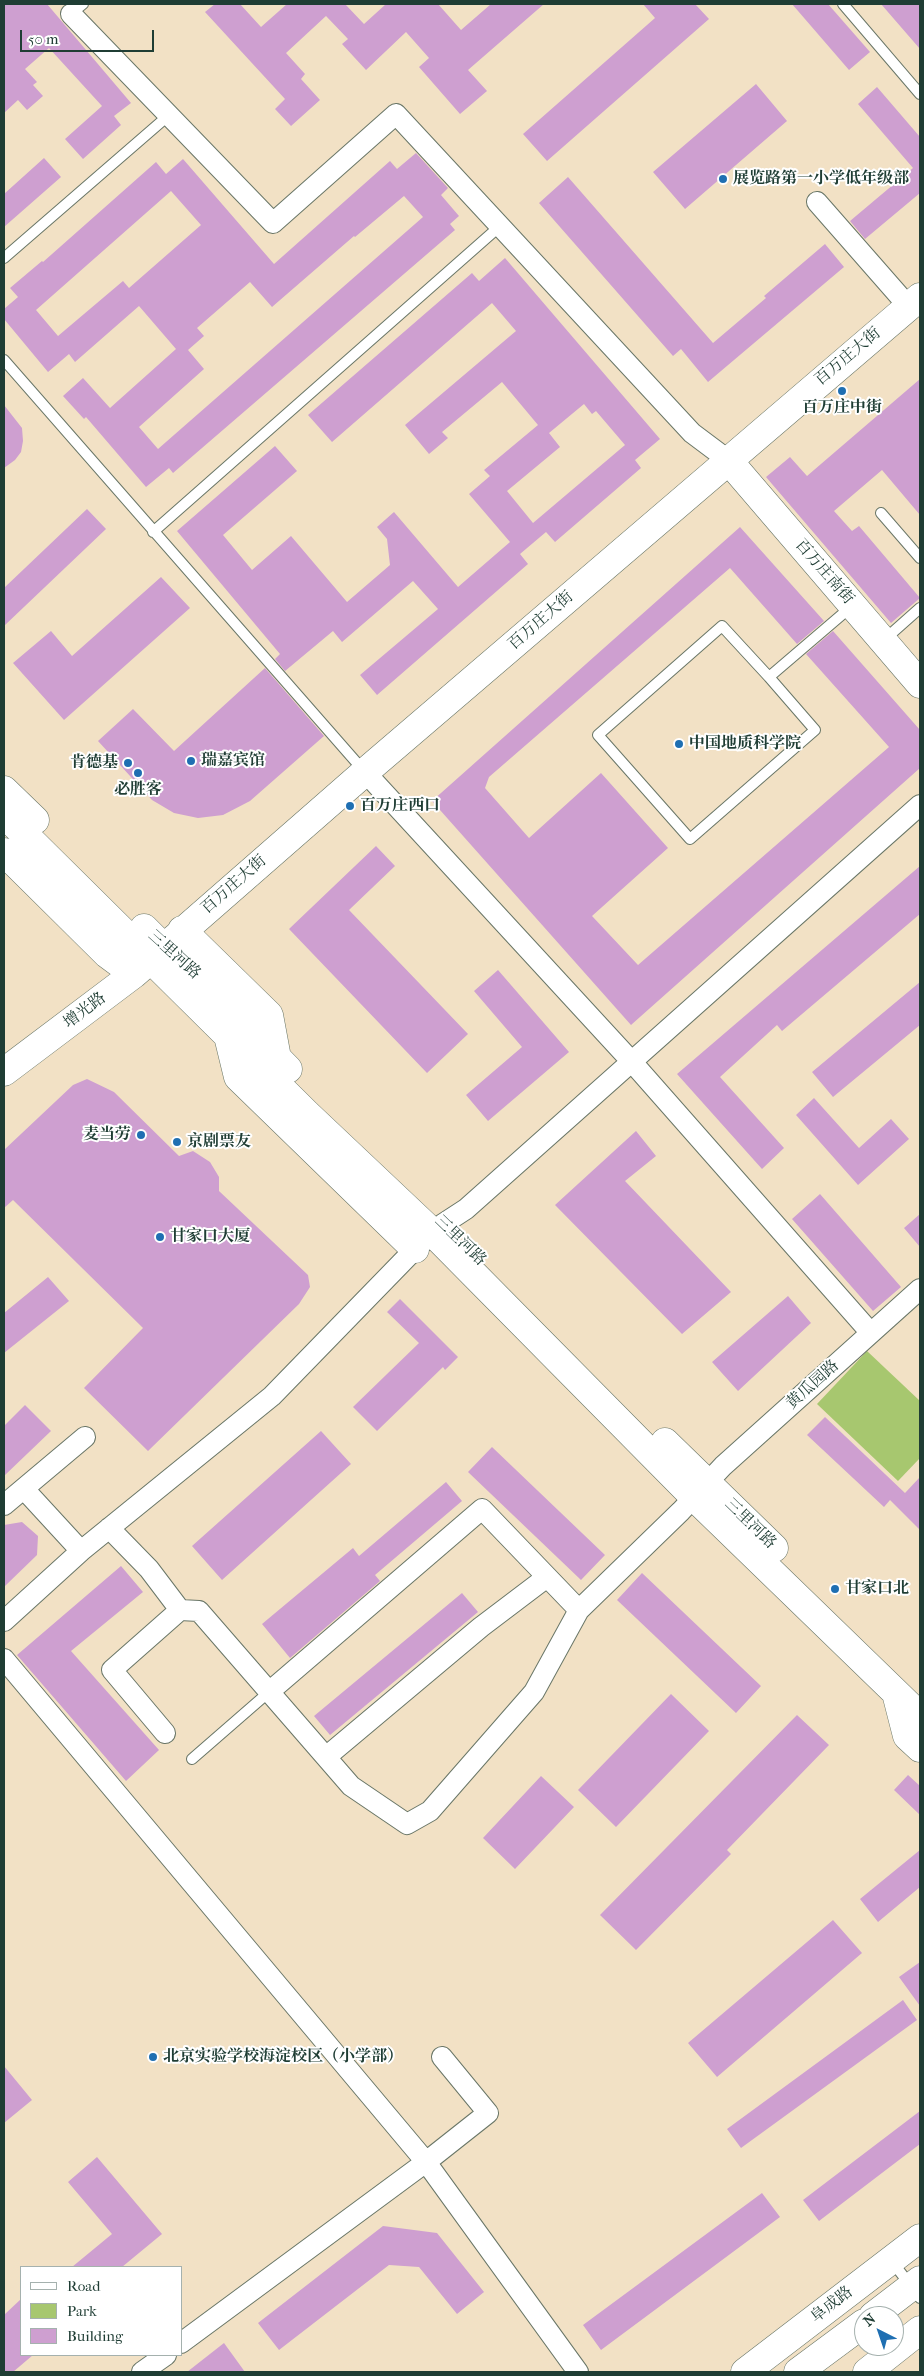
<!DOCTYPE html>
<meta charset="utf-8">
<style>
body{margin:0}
#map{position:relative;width:924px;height:2376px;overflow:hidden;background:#f2e1c5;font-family:"IM FELL French Canon",serif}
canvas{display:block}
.frame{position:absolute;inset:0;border:5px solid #1f3d34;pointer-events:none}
.legend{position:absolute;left:20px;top:2266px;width:162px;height:90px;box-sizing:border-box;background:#fff;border:1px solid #a5b1ae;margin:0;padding:6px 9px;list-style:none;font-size:15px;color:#1f3d34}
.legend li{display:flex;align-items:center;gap:10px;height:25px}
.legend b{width:25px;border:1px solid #a5b1ae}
.north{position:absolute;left:854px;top:2306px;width:50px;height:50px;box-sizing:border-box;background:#fff;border:1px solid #a5b1ae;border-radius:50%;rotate:319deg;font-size:14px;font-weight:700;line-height:20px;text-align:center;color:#1f3d34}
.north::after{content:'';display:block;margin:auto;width:18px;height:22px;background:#1f6fb2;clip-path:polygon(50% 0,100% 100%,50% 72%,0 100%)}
.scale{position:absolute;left:20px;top:30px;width:134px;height:22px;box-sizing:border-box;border:2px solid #1f3d34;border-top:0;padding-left:6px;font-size:15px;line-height:18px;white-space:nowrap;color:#1f3d34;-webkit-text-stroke:4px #fff;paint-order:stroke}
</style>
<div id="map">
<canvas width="924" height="2376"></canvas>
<div class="frame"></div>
<ul class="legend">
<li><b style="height:6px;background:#fff"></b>Road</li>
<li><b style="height:14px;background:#a7c76f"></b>Park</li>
<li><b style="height:14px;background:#ce9fd0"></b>Building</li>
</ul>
<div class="north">N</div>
<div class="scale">50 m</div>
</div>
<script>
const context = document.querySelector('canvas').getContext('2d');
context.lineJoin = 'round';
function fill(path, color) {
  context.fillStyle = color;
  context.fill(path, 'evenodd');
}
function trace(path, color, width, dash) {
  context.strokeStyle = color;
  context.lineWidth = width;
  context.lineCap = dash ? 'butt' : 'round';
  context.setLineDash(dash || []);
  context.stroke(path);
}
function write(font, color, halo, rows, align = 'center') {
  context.font = font + ' "IM FELL French Canon","Noto Serif SC",serif';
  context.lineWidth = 4;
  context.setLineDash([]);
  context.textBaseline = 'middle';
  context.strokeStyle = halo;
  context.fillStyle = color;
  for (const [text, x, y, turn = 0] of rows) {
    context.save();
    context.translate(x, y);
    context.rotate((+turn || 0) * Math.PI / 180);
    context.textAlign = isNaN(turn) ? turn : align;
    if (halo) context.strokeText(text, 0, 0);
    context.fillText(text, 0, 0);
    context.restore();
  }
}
fill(new Path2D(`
 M 867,1351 L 920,1401 L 920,1458 L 898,1481 L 817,1404 Z`), '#a7c76f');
fill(new Path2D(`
 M 4,4 L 47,4 L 131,103 L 114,116 L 121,125 L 83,159 L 65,139 L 102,106 L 49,48 L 25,69 L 37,82 L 33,85 L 43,96 L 27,110 L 18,100 L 4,113 Z
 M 215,4 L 240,4 L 261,27 L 287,4 L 345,4 L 364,24 L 386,4 L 438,4 L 461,30 L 491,4 L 544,4 L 468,70 L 487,91 L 460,114 L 419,67 L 429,58 L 406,32 L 366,70 L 342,44 L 348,39 L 326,16 L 286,53 L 305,74 L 301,79 L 320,100 L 291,126 L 275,109 L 285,99 L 205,12 Z
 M 643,4 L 695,4 L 709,19 L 547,161 L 523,134 L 655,18 Z
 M 792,4 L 828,4 L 870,52 L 849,70 Z
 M 881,4 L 920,4 L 920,49 Z
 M 756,84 L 787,121 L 685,209 L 653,172 Z
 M 877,87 L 920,137 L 920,193 L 865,239 L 850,221 L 913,168 L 858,104 Z
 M 416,153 L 448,188 L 441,195 L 459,216 L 450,224 L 455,230 L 173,473 L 169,468 L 146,487 L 86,417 L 84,419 L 63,396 L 83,378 L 110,408 L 176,349 L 139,306 L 75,362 L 69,354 L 48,372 L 4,319 L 4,309 L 18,297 L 10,288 L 42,261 L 43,262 L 156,162 L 166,174 L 183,159 L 274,264 L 390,161 L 397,169 ZM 171,191 L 201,225 L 129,288 L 123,281 L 58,336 L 36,310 ZM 404,196 L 423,217 L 158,449 L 139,427 L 204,369 L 188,350 L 204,336 L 197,328 L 250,282 L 272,307 L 354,236 L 355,237 Z
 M 44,158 L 61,177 L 4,227 L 4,194 Z
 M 568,177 L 713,343 L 766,298 L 764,296 L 825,244 L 844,267 L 708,382 L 681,349 L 673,356 L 539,203 Z
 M 505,258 L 660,439 L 635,460 L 641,468 L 555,542 L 546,532 L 520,554 L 528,564 L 377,695 L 360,675 L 438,609 L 413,581 L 342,642 L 333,631 L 285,671 L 275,659 L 280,654 L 177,531 L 275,446 L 297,471 L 223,535 L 252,570 L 291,536 L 347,602 L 390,565 L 387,539 L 377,527 L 394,512 L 458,587 L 510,542 L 469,494 L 490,476 L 484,470 L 538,425 L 502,382 L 442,432 L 448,438 L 429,454 L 405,425 L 516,331 L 492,303 L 332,442 L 308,415 L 472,273 L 479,281 ZM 584,404 L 592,414 L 596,411 L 625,445 L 533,523 L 507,491 L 560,447 L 549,433 Z
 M 920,379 L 920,515 L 882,470 L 834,511 L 852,531 L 859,526 L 920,598 L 891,623 L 766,477 L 790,457 L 807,476 Z
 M 4,405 L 22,428 L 23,441 L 21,452 L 15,460 L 4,468 Z
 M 87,509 L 106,529 L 4,626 L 4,588 Z
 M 740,527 L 824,621 L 797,644 L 730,568 L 489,777 L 485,788 L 529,838 L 601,773 L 668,848 L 592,916 L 638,965 L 889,747 L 806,654 L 833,631 L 920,730 L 920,768 L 631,1025 L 432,801 Z
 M 161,577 L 190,608 L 64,720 L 13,663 L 51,631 L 72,656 Z
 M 265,668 L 324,736 L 250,801 L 223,815 L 198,818 L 174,813 L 152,800 L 98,741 L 133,709 L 174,751 Z
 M 376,846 L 395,866 L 349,910 L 468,1034 L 427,1073 L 289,929 Z
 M 920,866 L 920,914 L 782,1031 L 777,1025 L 720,1077 L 784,1148 L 762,1169 L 677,1074 Z
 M 498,970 L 569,1052 L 488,1121 L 466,1095 L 522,1047 L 474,991 Z
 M 920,982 L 920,1025 L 833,1097 L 812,1072 Z
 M 87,1079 L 114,1092 L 179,1156 L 193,1151 L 210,1162 L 219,1177 L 219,1191 L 308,1275 L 310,1287 L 299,1304 L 148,1451 L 84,1388 L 143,1328 L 13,1200 L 4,1208 L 4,1150 L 73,1085 Z
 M 814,1098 L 859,1148 L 891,1119 L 909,1139 L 858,1185 L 796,1115 Z
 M 636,1131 L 656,1156 L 625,1181 L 731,1292 L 682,1334 L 555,1205 Z
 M 820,1194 L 901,1287 L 873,1311 L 792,1219 Z
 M 920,1214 L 920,1247 L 904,1228 Z
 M 48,1277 L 69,1301 L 4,1353 L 4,1313 Z
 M 788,1296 L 811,1323 L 738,1391 L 712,1362 Z
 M 400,1299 L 458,1357 L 445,1370 L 443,1367 L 377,1431 L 353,1407 L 419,1343 L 387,1312 Z
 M 25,1405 L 51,1431 L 4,1476 L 4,1426 Z
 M 825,1417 L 905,1493 L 920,1477 L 920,1530 L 890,1500 L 884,1507 L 807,1435 Z
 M 321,1431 L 351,1464 L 222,1580 L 192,1546 Z
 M 492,1447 L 605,1555 L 581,1580 L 468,1472 Z
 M 446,1482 L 462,1501 L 375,1575 L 380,1581 L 290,1658 L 262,1624 L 353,1548 L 359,1556 Z
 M 22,1522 L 38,1536 L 37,1555 L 4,1587 L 4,1525 Z
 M 121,1566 L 143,1592 L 71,1651 L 159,1750 L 126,1781 L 17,1655 Z
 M 642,1573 L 761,1686 L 736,1713 L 617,1600 Z
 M 462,1593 L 478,1612 L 330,1735 L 314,1716 Z
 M 671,1694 L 709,1731 L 616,1827 L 578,1790 Z
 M 797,1715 L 829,1745 L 727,1850 L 731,1854 L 636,1950 L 600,1915 Z
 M 908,1775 L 920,1786 L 920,1815 L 894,1790 Z
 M 541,1776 L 574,1807 L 515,1869 L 483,1838 Z
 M 920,1850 L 920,1887 L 878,1922 L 860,1899 Z
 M 833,1920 L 862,1953 L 717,2077 L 688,2043 Z
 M 920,1962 L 920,2006 L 899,1977 Z
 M 903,2000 L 917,2020 L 741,2148 L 727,2129 Z
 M 4,2066 L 32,2100 L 4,2123 Z
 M 920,2111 L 920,2144 L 819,2221 L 803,2200 Z
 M 97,2157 L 162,2234 L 122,2267 L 72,2267 L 112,2234 L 68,2182 Z
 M 762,2193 L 780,2217 L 601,2350 L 583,2325 Z
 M 383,2226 L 437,2233 L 484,2292 L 457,2314 L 419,2267 L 389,2265 L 279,2350 L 258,2323 Z
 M 21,2299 L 21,2355 L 33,2355 L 13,2372 L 4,2372 L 4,2315 Z
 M 224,2343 L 245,2372 L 187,2372 Z`), '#ce9fd0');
const lane = new Path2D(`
 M 843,4 L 920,94
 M 71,14 L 83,4
 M 4,258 L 169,115
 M 4,360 L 364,771
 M 881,513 L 920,558
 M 153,532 L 500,226
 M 884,640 L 920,608
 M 769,677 L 722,626 L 598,735 L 690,839 L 815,730 L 769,677 L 852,606
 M 192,1759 L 269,1692
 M 891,2260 L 920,2298`);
const street = new Path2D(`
 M 71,14 L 273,223 L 396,114 L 692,433 L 728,460
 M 817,202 L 909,307
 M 365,772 L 632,1062 L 870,1332
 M 24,1489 L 81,1551
 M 4,1505 L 85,1437
 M 109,1528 L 149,1569 L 180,1610 L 199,1611 L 351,1786 L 407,1824 L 430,1811 L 534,1692 L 579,1610 L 681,1511 L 723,1466 L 920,1289
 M 4,1621 L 81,1551 L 272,1396 L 415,1249 L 443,1224 L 466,1209 L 920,805
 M 4,1659 L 426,2162 L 578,2372
 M 269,1692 L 482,1509 L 579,1610
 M 165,1733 L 112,1670 L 180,1610
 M 326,1757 L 481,1627 L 547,1577
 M 181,2343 L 426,2162 L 488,2113 L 442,2057
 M 142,2372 L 166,2355`);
const secondary = new Path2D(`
 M 728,460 L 920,684
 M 4,790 L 35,820
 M 4,814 L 307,1114 L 433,1233 L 694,1497 L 920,1716
 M 4,852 L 107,954 L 134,974
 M 144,928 L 163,947 L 181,959 L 288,1069
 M 182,930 L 269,1015 L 277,1058
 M 228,1036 L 238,1077 L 415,1249
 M 4,1072 L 134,974 L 365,772 L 920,297
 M 665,1442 L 774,1548
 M 896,1693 L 907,1736 L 920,1748
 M 867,2372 L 920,2330`);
const highway = new Path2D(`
 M 873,2316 L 920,2280
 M 745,2372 L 920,2238
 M 798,2372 L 864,2323`);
trace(lane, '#697667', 12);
trace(street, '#697667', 22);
trace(secondary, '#697667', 29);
trace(highway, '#697667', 29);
trace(lane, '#fff', 10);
trace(street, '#fff', 20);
trace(secondary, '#fff', 28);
trace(highway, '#fff', 28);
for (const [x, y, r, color] of [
 [723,179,5,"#1f6fb2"],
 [842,391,5,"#1f6fb2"],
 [679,744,5,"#1f6fb2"],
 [191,761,5,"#1f6fb2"],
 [128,763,5,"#1f6fb2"],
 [138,773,5,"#1f6fb2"],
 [350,806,5,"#1f6fb2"],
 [141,1135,5,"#1f6fb2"],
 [177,1142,5,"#1f6fb2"],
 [160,1237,5,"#1f6fb2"],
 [835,1589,5,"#1f6fb2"],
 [153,2057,5,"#1f6fb2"]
]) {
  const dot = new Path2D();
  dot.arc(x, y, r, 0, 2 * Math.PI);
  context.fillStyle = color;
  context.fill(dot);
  trace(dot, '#fff', 2);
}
write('bold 16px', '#1f3d34', '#fff', [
 ["展览路第一小学低年级部",733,179],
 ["百万庄中街",842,408,"center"],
 ["中国地质科学院",689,744],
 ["瑞嘉宾馆",201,761],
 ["肯德基",118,763,"right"],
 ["必胜客",138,790,"center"],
 ["百万庄西口",360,806],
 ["麦当劳",131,1135,"right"],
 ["京剧票友",187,1142],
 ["甘家口大厦",170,1237],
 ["甘家口北",845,1589],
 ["北京实验学校海淀校区（小学部）",163,2057]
], 'left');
write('16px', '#1f3d34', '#fff', [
 ["百万庄大街",848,357,-40],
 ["百万庄南街",824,572,49],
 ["百万庄大街",541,621,-41],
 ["百万庄大街",234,885,-41],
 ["三里河路",174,955,42],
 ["增光路",85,1011,-37],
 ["三里河路",460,1241,44],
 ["黄瓜园路",813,1385,-42],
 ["三里河路",750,1524,44],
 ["阜成路",832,2305,-38]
]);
</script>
